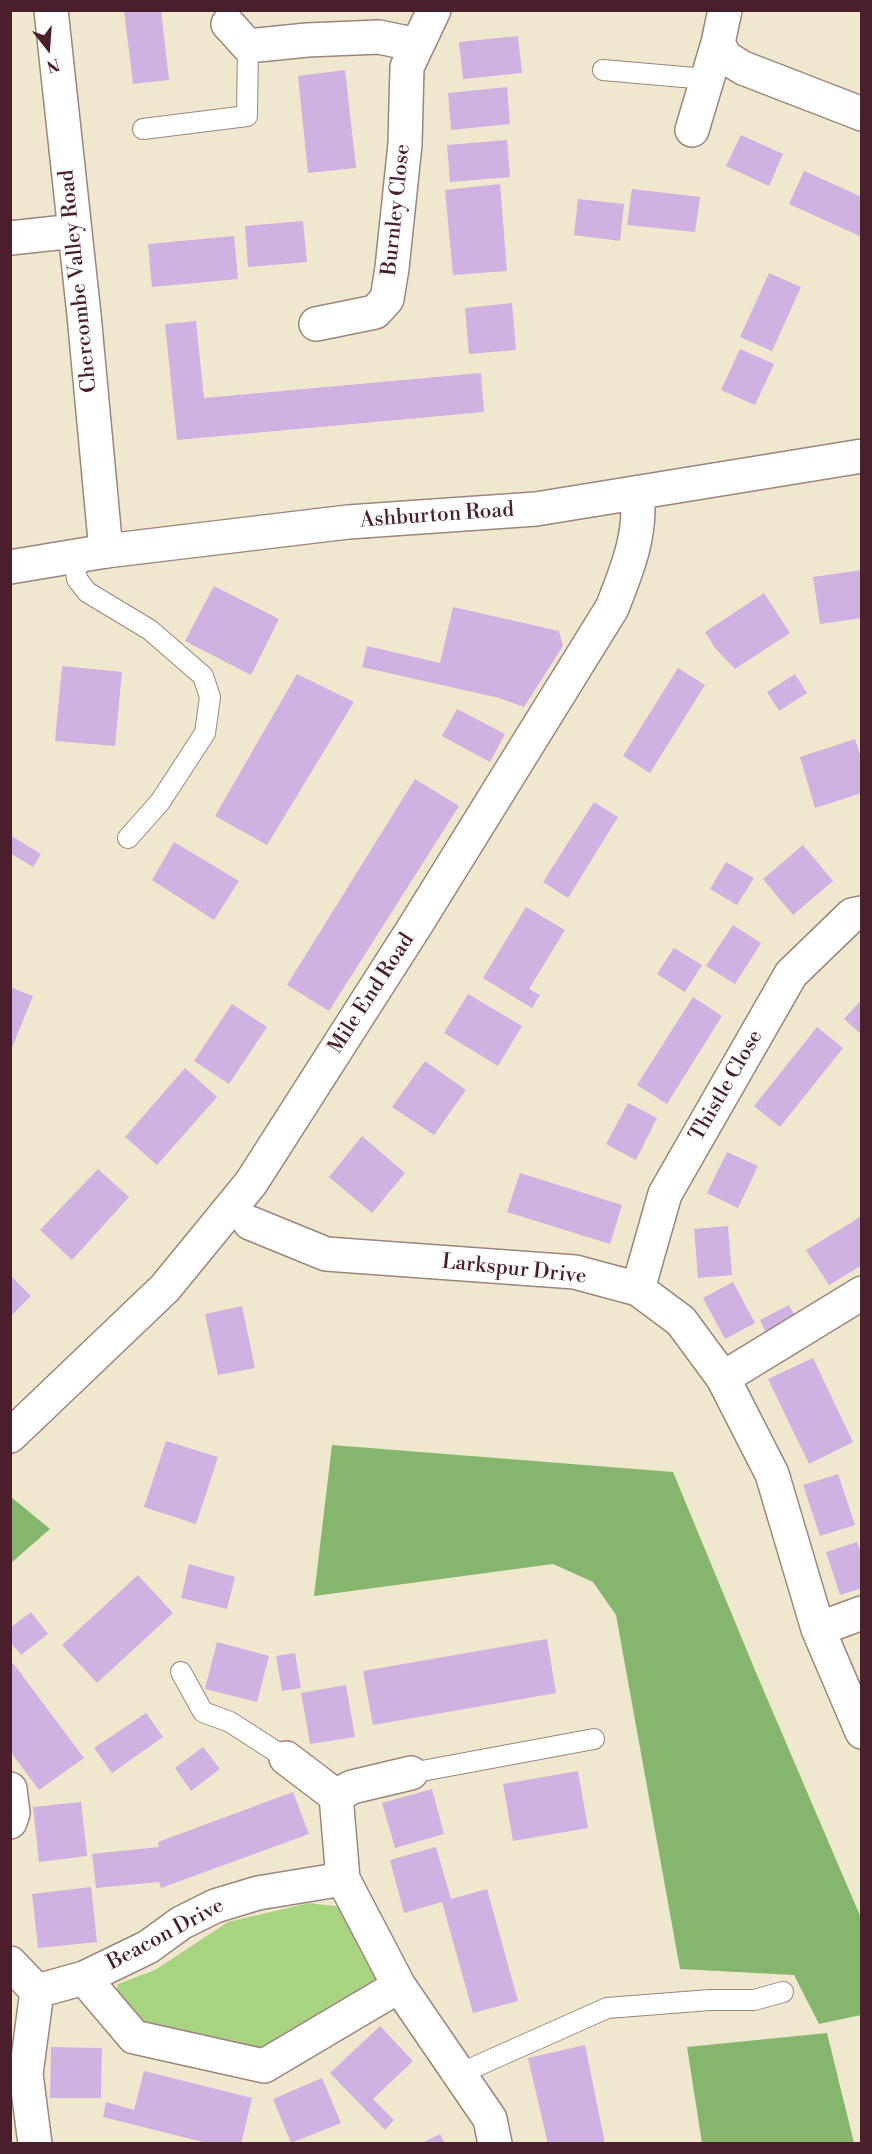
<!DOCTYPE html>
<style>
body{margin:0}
#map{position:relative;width:872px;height:2154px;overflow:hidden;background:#f0e8ce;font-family:"Libre Bodoni",serif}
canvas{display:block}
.frame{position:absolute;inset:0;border:12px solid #4a1f2b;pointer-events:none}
.north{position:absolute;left:18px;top:18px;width:60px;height:60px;-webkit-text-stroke:4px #fff;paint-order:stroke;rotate:163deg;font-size:16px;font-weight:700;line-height:24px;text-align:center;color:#4a1f2b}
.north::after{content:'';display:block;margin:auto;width:21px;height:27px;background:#4a1f2b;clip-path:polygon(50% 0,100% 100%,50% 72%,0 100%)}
</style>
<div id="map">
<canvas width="872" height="2154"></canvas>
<div class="frame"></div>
<div class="north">N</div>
</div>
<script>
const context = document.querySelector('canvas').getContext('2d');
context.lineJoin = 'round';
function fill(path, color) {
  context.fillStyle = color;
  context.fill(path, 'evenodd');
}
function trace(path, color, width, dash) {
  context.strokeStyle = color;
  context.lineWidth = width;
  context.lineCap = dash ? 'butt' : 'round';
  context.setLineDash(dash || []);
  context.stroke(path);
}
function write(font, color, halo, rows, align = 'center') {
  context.font = font + ' "Libre Bodoni",serif';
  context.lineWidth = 4.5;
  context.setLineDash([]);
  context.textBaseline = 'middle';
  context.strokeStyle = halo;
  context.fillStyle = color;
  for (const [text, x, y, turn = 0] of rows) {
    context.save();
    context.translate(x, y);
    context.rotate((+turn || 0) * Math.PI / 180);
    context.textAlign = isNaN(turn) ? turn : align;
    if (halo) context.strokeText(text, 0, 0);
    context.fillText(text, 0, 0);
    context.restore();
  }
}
fill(new Path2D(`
 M 309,1903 L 342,1907 L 376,1969 L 376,1987 L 260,2052 L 140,2025 L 115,1997 L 118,1984 L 155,1970 L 228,1922 Z`), '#a8d380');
fill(new Path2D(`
 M 332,1445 L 673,1472 L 757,1675 L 861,1918 L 861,2015 L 819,2024 L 794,1975 L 680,1969 L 616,1615 L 593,1582 L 553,1564 L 314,1596 Z
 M 11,1497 L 50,1529 L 11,1563 L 10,1563 Z
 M 827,2033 L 854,2143 L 702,2143 L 687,2047 Z`), '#86b56e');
fill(new Path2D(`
 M 124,10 L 161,10 L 169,80 L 133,84 Z
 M 518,36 L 522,73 L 463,79 L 459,42 Z
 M 345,70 L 356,168 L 308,173 L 298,76 Z
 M 507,87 L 510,124 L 451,130 L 448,93 Z
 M 741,135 L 783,154 L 769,186 L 726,166 Z
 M 507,140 L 510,177 L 450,182 L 447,145 Z
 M 804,171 L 862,197 L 862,237 L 789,204 Z
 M 500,184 L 507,271 L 453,275 L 445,190 Z
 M 632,189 L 700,197 L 695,232 L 627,225 Z
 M 578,199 L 624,204 L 620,241 L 574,235 Z
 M 303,221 L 307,262 L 248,267 L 245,226 Z
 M 234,236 L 238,279 L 152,287 L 148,244 Z
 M 769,273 L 801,287 L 772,351 L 740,337 Z
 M 512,303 L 516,350 L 469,354 L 465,308 Z
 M 196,321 L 204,398 L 481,373 L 484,412 L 177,440 L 165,324 Z
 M 740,349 L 774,364 L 755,405 L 721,390 Z
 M 862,570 L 862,618 L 820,624 L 813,577 Z
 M 214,586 L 279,619 L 251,675 L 185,641 Z
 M 764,593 L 790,633 L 735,669 L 715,648 L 705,632 Z
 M 453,607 L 559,631 L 563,646 L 524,707 L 499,698 L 362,667 L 367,646 L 440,663 Z
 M 62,666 L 122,672 L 115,746 L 55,741 Z
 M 678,668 L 705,685 L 650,773 L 623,756 Z
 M 297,674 L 354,702 L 267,845 L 215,816 Z
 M 795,674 L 807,693 L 779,711 L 767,692 Z
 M 457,709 L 505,734 L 490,762 L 442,736 Z
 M 855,739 L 862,761 L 862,793 L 815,808 L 800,757 Z
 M 415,779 L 459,806 L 329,1011 L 287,985 Z
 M 594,802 L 618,817 L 568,898 L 543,882 Z
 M 10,835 L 41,854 L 33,867 L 10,853 Z
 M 174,842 L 239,881 L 214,920 L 152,880 Z
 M 803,845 L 833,881 L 793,915 L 763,879 Z
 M 726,862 L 754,878 L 737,905 L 710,889 Z
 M 526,907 L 565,930 L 529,989 L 540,995 L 532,1008 L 483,978 Z
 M 733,925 L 761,943 L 735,984 L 706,966 Z
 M 674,948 L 702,965 L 685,992 L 657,974 Z
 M 10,987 L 33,996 L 11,1050 L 10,1050 Z
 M 468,994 L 522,1026 L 498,1066 L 444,1033 Z
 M 693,997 L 722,1016 L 667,1104 L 637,1085 Z
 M 862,999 L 862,1035 L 844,1019 Z
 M 232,1004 L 267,1027 L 229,1084 L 194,1061 Z
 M 817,1027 L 843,1048 L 780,1127 L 754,1106 Z
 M 425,1061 L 466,1090 L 434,1135 L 392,1107 Z
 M 185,1068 L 217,1097 L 157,1165 L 125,1137 Z
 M 628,1103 L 657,1118 L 636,1160 L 606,1144 Z
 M 362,1136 L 405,1173 L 372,1213 L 329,1177 Z
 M 727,1152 L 758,1166 L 738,1208 L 707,1193 Z
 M 98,1169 L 129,1197 L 72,1260 L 40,1230 Z
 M 520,1173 L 622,1205 L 610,1244 L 507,1212 Z
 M 862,1216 L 862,1265 L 829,1285 L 806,1250 Z
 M 728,1226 L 732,1275 L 698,1278 L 694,1229 Z
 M 10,1275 L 31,1296 L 10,1317 Z
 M 733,1282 L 755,1323 L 725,1339 L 703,1298 Z
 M 789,1305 L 798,1322 L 768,1337 L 760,1320 Z
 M 242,1306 L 255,1368 L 218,1375 L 205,1314 Z
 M 813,1358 L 853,1442 L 809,1464 L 768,1379 Z
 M 166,1441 L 218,1457 L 196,1524 L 144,1507 Z
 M 838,1474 L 855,1525 L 820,1536 L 803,1485 Z
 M 857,1542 L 862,1554 L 862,1588 L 840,1595 L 826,1552 Z
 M 189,1564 L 235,1577 L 227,1609 L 181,1598 Z
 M 138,1575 L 173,1613 L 97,1683 L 62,1645 Z
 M 31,1612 L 48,1634 L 21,1655 L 10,1642 L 10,1628 Z
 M 547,1639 L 556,1693 L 373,1725 L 363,1671 Z
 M 217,1642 L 269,1656 L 257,1702 L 205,1689 Z
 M 295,1653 L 301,1688 L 282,1691 L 276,1656 Z
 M 13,1663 L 84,1758 L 39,1790 L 10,1751 L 10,1665 Z
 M 346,1685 L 355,1737 L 310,1744 L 301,1693 Z
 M 146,1713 L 163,1737 L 112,1773 L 94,1748 Z
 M 203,1747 L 220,1769 L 191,1791 L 175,1768 Z
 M 578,1771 L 588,1828 L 513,1841 L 503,1784 Z
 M 432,1789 L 444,1834 L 395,1848 L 382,1803 Z
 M 293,1792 L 309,1834 L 161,1888 L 159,1882 L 96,1888 L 92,1854 L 159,1847 L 158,1842 Z
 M 81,1802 L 87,1856 L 39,1862 L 33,1807 Z
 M 436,1847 L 451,1899 L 487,1889 L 518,2001 L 473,2013 L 442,1902 L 404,1913 L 390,1860 Z
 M 91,1887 L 97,1942 L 38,1948 L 32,1894 Z
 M 380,2026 L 413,2061 L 373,2099 L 394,2120 L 385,2130 L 330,2073 Z
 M 585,2045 L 605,2144 L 548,2144 L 528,2058 Z
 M 51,2047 L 102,2048 L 101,2098 L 50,2098 Z
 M 144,2071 L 252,2098 L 241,2144 L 211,2144 L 103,2117 L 106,2102 L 134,2110 Z
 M 322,2078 L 341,2123 L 291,2143 L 273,2099 Z
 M 440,2134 L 445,2144 L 420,2144 Z`), '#cfb1e2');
const lane = new Path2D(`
 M 603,70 L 706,79
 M 143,129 L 247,116 L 248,46
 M 74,557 L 77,579 L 87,592 L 150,630 L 203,676 L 210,697 L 205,733 L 160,802 L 128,838
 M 181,1672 L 203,1712 L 230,1722 L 286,1758
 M 411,1773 L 594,1739
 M 459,2074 L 607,2008 L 710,2000 L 754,2000 L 783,1992`);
const street = new Path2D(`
 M 51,10 L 84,315 L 106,551
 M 725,10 L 718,43 L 725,57 L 743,68 L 862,114
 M 228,24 L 248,46 L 307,40 L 379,37 L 417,45
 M 692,130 L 718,43
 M 10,238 L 75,231
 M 316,324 L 375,312 L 387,299 L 392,268 L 405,144 L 407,67 L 434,10
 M 250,1223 L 326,1254 L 575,1272 L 638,1289 L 681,1321 L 723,1378 L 772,1474 L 818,1629 L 862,1732
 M 638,1289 L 665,1194 L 791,974 L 852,915 L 862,913
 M 723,1378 L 862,1293
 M 818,1629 L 862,1613
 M 286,1758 L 336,1796
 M 10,1789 L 13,1813 L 10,1822
 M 343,1879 L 336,1796 L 352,1787 L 411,1773
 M 10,1963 L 37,1991
 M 84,1978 L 134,2037 L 264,2066 L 399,1986
 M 37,1991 L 84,1978 L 148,1947 L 181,1923 L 215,1906 L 258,1893 L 343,1879 L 399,1986 L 490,2119 L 495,2144
 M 35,2144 L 26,2074 L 37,1991`);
const secondary = new Path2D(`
 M 10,1436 L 165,1288 L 251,1183 L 417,923 L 612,608 C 627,570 642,534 637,493`);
const primary = new Path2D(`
 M 10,567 L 106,551 L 348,522 L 536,509 L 862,456`);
trace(lane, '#9d847c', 22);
trace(street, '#9d847c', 36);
trace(secondary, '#9d847c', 36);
trace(primary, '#9d847c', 36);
trace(lane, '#fff', 20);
trace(street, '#fff', 33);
trace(secondary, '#fff', 33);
trace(primary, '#fff', 33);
write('21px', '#4a1f2b', '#fff', [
 ["Burnley Close",397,210,-84],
 ["Chercombe Valley Road",79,281,-96],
 ["Ashburton Road",437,516,-4],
 ["Mile End Road",372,994,-57],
 ["Thistle Close",727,1086,-60],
 ["Larkspur Drive",514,1270,6],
 ["Beacon Drive",166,1935,-28]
]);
</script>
